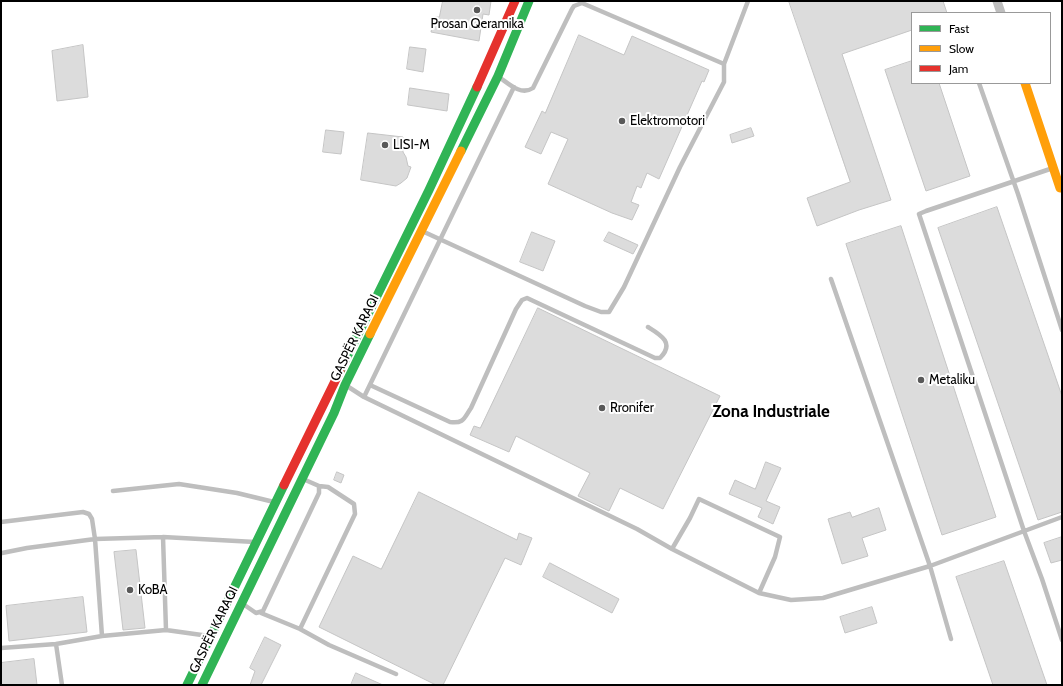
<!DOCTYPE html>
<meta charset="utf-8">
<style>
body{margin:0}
#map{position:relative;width:1063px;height:686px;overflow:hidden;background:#fff;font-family:Cabin,sans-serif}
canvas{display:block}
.frame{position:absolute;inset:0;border:2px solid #000;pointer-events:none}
.legend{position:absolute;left:911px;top:12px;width:140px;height:72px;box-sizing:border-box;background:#fff;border:1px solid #999;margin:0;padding:5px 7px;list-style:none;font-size:12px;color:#000}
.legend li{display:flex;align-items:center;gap:8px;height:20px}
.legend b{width:20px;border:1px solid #999}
</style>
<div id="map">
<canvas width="1063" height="686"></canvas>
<div class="frame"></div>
<ul class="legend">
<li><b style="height:5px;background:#30b455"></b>Fast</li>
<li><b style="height:5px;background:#ff9f0a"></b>Slow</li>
<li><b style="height:5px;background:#e5322d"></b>Jam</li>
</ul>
</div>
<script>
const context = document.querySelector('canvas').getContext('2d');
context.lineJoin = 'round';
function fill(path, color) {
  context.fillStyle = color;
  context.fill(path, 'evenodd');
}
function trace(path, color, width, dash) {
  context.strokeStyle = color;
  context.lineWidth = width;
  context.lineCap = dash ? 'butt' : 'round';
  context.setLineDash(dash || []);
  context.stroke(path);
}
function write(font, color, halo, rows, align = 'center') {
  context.font = font + ' Cabin,sans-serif';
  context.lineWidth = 4;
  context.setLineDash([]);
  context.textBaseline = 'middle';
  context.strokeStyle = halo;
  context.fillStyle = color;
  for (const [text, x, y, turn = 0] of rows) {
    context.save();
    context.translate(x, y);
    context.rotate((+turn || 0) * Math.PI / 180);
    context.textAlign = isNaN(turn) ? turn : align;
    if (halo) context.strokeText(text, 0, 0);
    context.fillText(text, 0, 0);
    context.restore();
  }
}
const building = new Path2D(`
 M 443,1 L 491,1 L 489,15 L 483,14 L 479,41 L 431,32 L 434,17 L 439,17 Z
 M 789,1 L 943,1 L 947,13 L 912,13 L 912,30 L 842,54 L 891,200 L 859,210 L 817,226 L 807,198 L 850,182 Z
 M 579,35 L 624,55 L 632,36 L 709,70 L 704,82 L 702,81 L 659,179 L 647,173 L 641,188 L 637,186 L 631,202 L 639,205 L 632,220 L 612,213 L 548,184 L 568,139 L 551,132 L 541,154 L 525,147 L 542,111 L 545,113 Z
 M 83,45 L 88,97 L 57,101 L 52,51 Z
 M 410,47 L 426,49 L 423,72 L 407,69 Z
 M 912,61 L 912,83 L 939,83 L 970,176 L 926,191 L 885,70 Z
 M 410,88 L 449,94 L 447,111 L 408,105 Z
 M 751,128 L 754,136 L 732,143 L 730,135 Z
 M 326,130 L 344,132 L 341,154 L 323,152 Z
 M 368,133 L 403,137 L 403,152 L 406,157 L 408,166 L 411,167 L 407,178 L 401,183 L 396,186 L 361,180 Z
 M 997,207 L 1062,396 L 1062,512 L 1038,520 L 938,228 Z
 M 901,226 L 996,517 L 942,535 L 846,244 Z
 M 532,232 L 555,241 L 543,271 L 520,262 Z
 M 609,232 L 638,245 L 633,254 L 604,241 Z
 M 538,308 L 720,396 L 663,509 L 620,488 L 609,511 L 578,496 L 590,473 L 516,436 L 509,452 L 470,435 L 474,426 L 480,428 Z
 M 766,462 L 781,468 L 766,501 L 780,507 L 773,524 L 758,517 L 762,508 L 729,494 L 735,480 L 755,489 Z
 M 337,472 L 344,475 L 341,483 L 334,480 Z
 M 419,492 L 517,540 L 519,533 L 532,538 L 521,565 L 505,558 L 443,685 L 436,685 L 319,627 L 353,556 L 381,569 Z
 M 879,508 L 886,530 L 862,538 L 868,556 L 842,564 L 828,519 L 850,512 L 852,517 Z
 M 1062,537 L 1062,560 L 1051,563 L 1044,543 Z
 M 136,550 L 145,628 L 123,630 L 114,552 Z
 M 1004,561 L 1047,685 L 993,685 L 956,577 Z
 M 550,563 L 619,599 L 612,613 L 543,577 Z
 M 83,597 L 87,632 L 9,641 L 6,606 Z
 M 872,607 L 877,623 L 845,633 L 840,617 Z
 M 265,637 L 281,645 L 261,685 L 250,685 L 255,671 L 250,668 Z
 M 34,659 L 37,685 L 1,685 L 1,663 Z
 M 356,673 L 383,685 L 351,685 Z`);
fill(building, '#dcdcdc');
trace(building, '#c5c5c5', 1);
trace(new Path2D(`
 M 499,77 C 509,84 521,96 533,88 L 572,9 L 574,6 L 582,3 L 724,64
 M 979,83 L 1018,194 L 1062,330
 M 1053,168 L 926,211 L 919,214 L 1024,531 L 1042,579 L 1062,640
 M 422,231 L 585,306 L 601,312 L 609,312 L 624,287 L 680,167 L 724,82 L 724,64 L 748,1
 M 831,279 L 930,566 L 951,639
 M 370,385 L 450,422 C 464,424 464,418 471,408 L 516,309 L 522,300 L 527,298 L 638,350 L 655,358 L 660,358 C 675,343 661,335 648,327
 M 347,386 L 364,397 L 637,529 L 672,549 L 759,593 L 791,600 L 823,598 L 930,566 L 1062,517
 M 364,397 L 514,87
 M 113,491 L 179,484 L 237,493 L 274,502
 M 1,522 L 83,512 L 89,514 L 92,519 L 95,539 L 163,537 L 255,542
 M 163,537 L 166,630
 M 672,549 L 690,518 L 699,499 L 780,537 L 775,557 L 759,593
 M 2,553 L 27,548 L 95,539 L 102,636
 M 243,604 L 256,613 L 263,611 L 319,493 L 319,486 L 303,479
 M 261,613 L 300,629 L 329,645 L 396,674
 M 300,629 L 355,514 L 354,504 L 328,487 L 319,486
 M 56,644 L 102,636 L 166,630 L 209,636
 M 1,648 L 56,644 L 62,685`), '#bebebe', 4.5);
trace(new Path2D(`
 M 997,1 L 1001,13`), '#bebebe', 9);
trace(new Path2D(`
 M 461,151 L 498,76 L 529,1
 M 340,371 L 429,190 L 477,87
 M 187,685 L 284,485
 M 202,685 L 334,413 L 345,385 L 370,334`), '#30b455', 9);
trace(new Path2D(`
 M 1025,83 L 1060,188
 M 370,334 L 461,151`), '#ff9f0a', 9);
trace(new Path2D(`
 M 477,87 L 515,1
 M 284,485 L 340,371`), '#e5322d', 9);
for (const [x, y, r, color] of [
 [477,10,4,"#595959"],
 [622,121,4,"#595959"],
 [385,145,4,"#595959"],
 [921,380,4,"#595959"],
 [602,408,4,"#595959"],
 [130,590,4,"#595959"]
]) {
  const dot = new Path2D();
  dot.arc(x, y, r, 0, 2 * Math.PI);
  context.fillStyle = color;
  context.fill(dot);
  trace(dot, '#fff', 1.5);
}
write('13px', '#000', '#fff', [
 ["Prosan Qeramika",477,24,"center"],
 ["Elektromotori",630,121],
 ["LISI-M",393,145],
 ["Metaliku",929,380],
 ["Rronifer",610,408],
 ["KoBA",138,590]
], 'left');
write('13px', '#000', '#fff', [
 ["GASPËR KARAQI",355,338,-64],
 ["GASPËR KARAQI",214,630,-64]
]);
write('bold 17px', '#000', '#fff', [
 ["Zona Industriale",771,412]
]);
</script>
